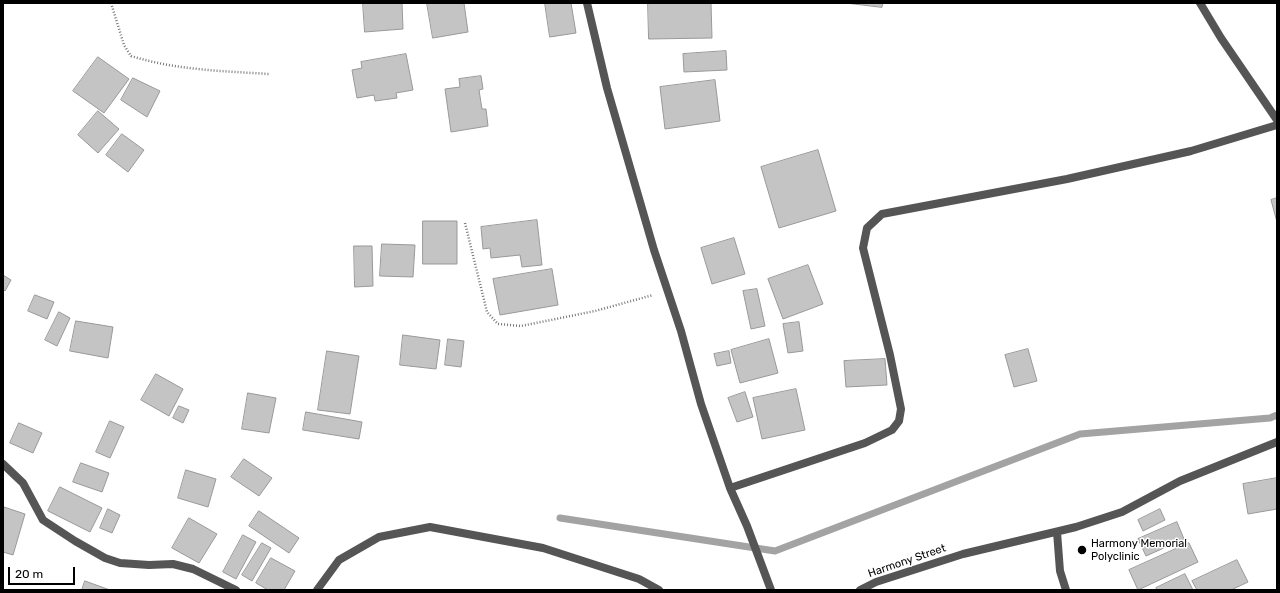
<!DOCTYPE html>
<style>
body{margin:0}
#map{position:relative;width:1280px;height:593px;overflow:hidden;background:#fff;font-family:Rubik,sans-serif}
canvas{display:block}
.frame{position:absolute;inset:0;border:4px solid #000;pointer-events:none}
.scale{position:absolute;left:8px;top:567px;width:67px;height:18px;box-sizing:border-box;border:2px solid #000;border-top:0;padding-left:5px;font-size:12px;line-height:14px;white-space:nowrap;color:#000;-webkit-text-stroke:3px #fff;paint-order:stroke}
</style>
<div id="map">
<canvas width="1280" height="593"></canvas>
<div class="frame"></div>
<div class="scale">20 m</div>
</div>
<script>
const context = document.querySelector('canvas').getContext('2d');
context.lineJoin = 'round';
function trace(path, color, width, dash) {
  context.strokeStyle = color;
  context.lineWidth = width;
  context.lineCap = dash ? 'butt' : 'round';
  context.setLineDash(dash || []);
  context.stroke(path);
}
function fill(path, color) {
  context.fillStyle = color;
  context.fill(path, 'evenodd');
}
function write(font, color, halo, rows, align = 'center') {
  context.font = font + ' Rubik,sans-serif';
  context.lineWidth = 3;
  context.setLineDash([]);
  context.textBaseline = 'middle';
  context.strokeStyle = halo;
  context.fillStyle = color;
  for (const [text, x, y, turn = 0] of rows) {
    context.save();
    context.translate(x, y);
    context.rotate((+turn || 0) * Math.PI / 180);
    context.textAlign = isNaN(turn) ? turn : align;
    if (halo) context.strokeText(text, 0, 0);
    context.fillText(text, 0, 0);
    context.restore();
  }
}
trace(new Path2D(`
 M 560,518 L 775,551 L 1080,434 L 1270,418 L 1277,415`), '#a3a3a3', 7);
const building = new Path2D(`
 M 363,3 L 402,3 L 403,29 L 365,32 Z
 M 427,3 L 464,3 L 468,32 L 433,38 Z
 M 545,3 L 571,3 L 576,33 L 550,37 Z
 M 648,3 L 711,3 L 712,38 L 649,39 Z
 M 846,3 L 883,3 L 882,7 Z
 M 726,51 L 727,70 L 684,72 L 683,54 Z
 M 406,54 L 413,90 L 396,93 L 397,98 L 375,101 L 374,95 L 357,98 L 352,70 L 362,68 L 361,62 Z
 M 98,57 L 129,79 L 104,113 L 73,91 Z
 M 481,76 L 483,89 L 479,90 L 482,109 L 486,109 L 488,126 L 451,132 L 445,89 L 460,87 L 459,79 Z
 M 133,78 L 160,91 L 147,117 L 121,100 Z
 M 715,80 L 720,121 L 665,129 L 660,87 Z
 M 98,111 L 119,129 L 98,153 L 78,135 Z
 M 122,134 L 144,150 L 128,172 L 106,155 Z
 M 818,150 L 836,211 L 779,228 L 761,167 Z
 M 1277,198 L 1277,222 L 1271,200 Z
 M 537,220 L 542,265 L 522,267 L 520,255 L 491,258 L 490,248 L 483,249 L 481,227 Z
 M 423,221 L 457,221 L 457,264 L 423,264 Z
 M 734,238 L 745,274 L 712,284 L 701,248 Z
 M 382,244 L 415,245 L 413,277 L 380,276 Z
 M 354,246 L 372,246 L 373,286 L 355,287 Z
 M 808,265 L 823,304 L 783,319 L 768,279 Z
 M 552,269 L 558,305 L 500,315 L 493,279 Z
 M 3,275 L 11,280 L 5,291 L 3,289 Z
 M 757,289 L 765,326 L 751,329 L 743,291 Z
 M 35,295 L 54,302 L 47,319 L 28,311 Z
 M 59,312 L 70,318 L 57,346 L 45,340 Z
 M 76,321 L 113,327 L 108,358 L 70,351 Z
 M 799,322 L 803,351 L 788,353 L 783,324 Z
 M 403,335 L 440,340 L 436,369 L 400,365 Z
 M 448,339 L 464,341 L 461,367 L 445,365 Z
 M 769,339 L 778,373 L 740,383 L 731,350 Z
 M 1028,349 L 1037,381 L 1014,387 L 1005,355 Z
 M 327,351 L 359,356 L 350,414 L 318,410 Z
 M 729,351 L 731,363 L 717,366 L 714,354 Z
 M 885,359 L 887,385 L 846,387 L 844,361 Z
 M 156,374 L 183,389 L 169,416 L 141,400 Z
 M 796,389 L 805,430 L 762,439 L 753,398 Z
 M 745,392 L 753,417 L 737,422 L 728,398 Z
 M 248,393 L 276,398 L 269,433 L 242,429 Z
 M 179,406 L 189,410 L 183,423 L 173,418 Z
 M 306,412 L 362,422 L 359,439 L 303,430 Z
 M 110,421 L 124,427 L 110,458 L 96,452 Z
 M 19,423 L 42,433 L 33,453 L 10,443 Z
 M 244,459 L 272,478 L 259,496 L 231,477 Z
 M 81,463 L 109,473 L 102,492 L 73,482 Z
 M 186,470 L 216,479 L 208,507 L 178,498 Z
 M 1277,478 L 1277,509 L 1248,514 L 1243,484 Z
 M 60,487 L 102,508 L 90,532 L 48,511 Z
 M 4,507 L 25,514 L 13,555 L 3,552 Z
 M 108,509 L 120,515 L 112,533 L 100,528 Z
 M 1160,509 L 1165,520 L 1143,531 L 1138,520 Z
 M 259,511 L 299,538 L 289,553 L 249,526 Z
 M 189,518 L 217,534 L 199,563 L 172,548 Z
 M 1177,522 L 1184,539 L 1146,556 L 1138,539 Z
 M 243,535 L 256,542 L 236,579 L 223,572 Z
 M 262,543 L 271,548 L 252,581 L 242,575 Z
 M 1189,543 L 1198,562 L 1138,590 L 1129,570 Z
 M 271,558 L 295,571 L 284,590 L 268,590 L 256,583 Z
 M 1237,560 L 1248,582 L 1231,590 L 1197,590 L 1192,581 Z
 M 1185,574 L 1193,590 L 1157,590 L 1156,588 Z
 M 85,581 L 110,590 L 82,590 Z`);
fill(building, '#c4c4c4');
trace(building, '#999', 1);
trace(new Path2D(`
 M 111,3 L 124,45 L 131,56 C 176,70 222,71 269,74
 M 465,223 L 487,312 L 498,324 L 521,326 L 595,311 L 653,295`), '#777', 2.5, [1, 2]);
trace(new Path2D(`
 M 587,3 L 607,88 L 654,250 L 681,331 L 701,404 L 730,488 L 747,526 L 771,590
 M 1200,3 L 1221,38 L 1277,120
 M 3,464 L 23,483 L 43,520 L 75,541 L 105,558 L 120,563 L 149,565 L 173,564 L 193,569 L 236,590
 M 730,488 L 865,443 L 892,430 L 899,421 L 901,409 L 890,355 L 863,248 L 867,228 L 882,214 L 1067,179 L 1191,151 L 1277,125
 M 1057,532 L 1060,571 L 1066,590
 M 317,590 L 339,560 L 379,537 L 430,527 L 543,548 L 639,579 L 659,590
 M 860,590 L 876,582 L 963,554 L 1076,527 L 1122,512 L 1180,481 L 1277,442`), '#555', 8);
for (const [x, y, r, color] of [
 [1082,550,5,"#000"]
]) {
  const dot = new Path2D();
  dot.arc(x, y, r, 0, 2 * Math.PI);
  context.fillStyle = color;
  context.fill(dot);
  trace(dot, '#fff', 1.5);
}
write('11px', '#000', '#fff', [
 ["Harmony Memorial",1091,544],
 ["Polyclinic",1091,557]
], 'left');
write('11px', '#000', '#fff', [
 ["Harmony Street",907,561,-19]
]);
</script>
